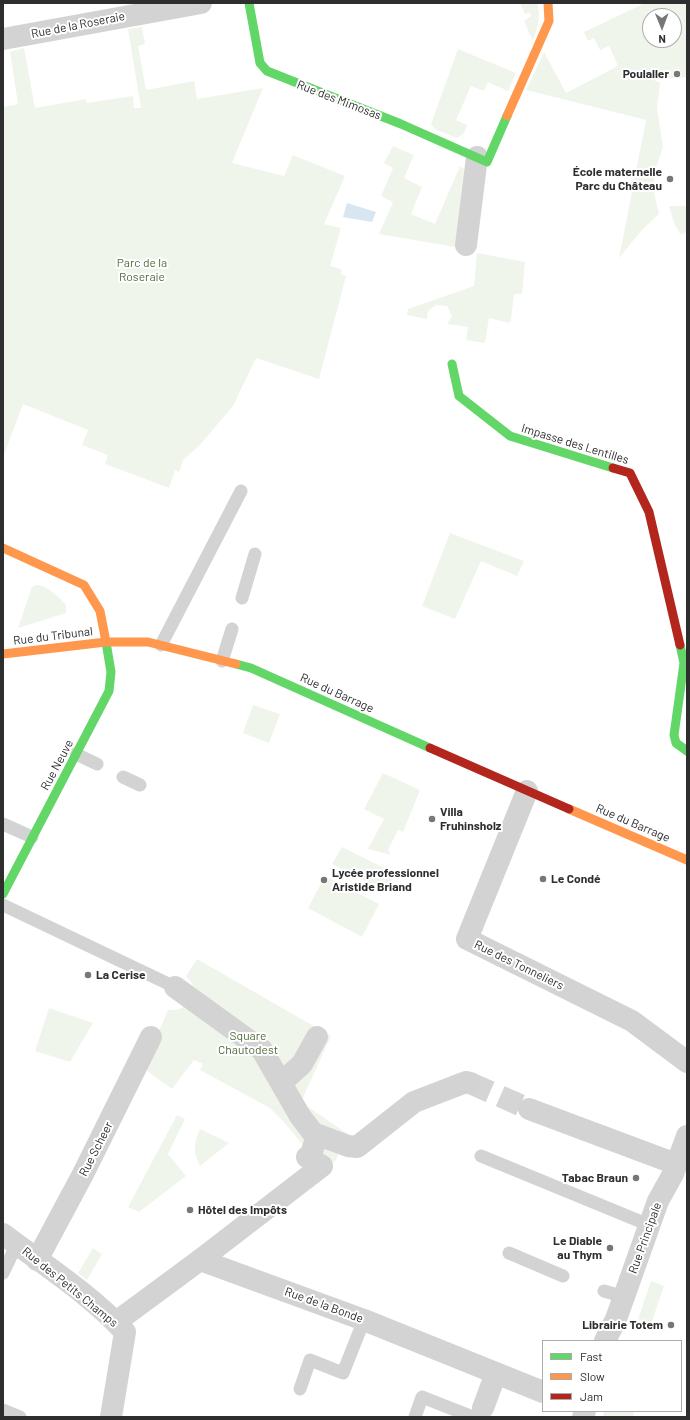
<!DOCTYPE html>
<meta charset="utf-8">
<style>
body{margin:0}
#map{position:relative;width:690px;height:1420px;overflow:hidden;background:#fff;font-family:Barlow,sans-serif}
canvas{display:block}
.frame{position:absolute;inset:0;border:4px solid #2e2e2e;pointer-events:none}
.legend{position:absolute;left:542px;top:1340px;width:140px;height:72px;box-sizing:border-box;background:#fff;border:1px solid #ababab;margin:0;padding:5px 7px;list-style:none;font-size:12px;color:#2e2e2e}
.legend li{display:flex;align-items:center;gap:8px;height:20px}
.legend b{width:20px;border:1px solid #ababab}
.north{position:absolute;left:642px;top:8px;width:40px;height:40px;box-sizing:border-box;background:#fff;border:1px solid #ababab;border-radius:50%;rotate:179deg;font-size:11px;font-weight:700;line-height:16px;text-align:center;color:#2e2e2e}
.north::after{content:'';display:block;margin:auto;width:14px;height:18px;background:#777;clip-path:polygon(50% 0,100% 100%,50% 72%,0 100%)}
</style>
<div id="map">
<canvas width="690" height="1420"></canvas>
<div class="frame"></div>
<ul class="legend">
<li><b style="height:5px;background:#63d668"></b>Fast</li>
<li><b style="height:5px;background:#ff974d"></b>Slow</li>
<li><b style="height:5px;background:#b3261e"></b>Jam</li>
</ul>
<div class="north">N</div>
</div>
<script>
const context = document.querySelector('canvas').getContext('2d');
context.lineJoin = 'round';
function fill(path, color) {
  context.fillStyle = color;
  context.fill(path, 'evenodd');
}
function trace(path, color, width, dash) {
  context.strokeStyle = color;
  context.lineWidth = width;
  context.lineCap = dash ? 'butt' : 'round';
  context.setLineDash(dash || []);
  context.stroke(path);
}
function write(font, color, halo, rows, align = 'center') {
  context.font = font + ' Barlow,sans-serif';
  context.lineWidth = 4;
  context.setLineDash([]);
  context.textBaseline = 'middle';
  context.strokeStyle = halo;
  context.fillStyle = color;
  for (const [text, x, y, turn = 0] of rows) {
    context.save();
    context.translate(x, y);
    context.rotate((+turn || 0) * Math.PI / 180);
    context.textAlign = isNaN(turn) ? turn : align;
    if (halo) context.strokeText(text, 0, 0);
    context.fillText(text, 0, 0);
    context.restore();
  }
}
fill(new Path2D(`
 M 520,3 L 537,3 C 542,17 537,28 533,41 L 524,21 L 531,16 L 529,12 L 525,14 Z
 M 645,3 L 687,3 L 687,77 L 654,80 L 660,83 L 657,108 L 663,147 L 655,170 L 653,188 L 659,214 L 641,231 L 619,258 L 646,120 L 526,90 L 544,52 L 566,93 L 618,66 L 609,46 L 600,50 L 594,38 L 588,41 L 584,32 ZM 650,16 L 674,16 L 674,40 L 650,40 Z
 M 142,27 L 145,44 L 138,46 L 146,90 L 194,81 L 197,99 L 263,88 L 232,163 L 284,176 L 293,155 L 345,176 L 324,224 L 341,228 L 330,266 L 341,269 L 341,274 L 346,276 L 319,379 L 256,358 L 233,406 L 199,446 L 183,460 L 179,472 L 175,470 L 169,488 L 105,464 L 108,455 L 82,445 L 88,430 L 23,404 L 3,457 L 3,107 L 18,104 L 10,52 L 24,48 L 35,108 L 86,99 L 86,103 L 133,96 L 134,108 L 141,108 L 128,29 Z
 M 458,49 L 516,73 L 508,91 L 488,82 L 484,91 L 471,86 L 456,120 L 467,125 L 464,133 L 457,138 L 435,129 L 431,124 Z
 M 393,146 L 414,155 L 404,178 L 422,187 L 411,214 L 435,224 L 460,166 L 464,169 L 455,247 L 379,234 L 393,202 L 381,196 L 393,168 L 384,163 Z
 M 669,206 L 687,206 L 687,233 L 680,234 L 674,223 Z
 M 477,253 L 525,262 L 522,294 L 514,294 L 511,320 L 509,323 L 489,318 L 485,343 L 466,340 L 468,327 L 447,324 L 452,316 L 447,306 L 436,305 L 428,311 L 427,319 L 407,315 L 408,309 L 474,286 Z
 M 450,533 L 524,561 L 517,576 L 481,561 L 455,619 L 422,606 Z
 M 36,585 C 48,585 58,597 66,605 L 66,613 L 18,628 L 32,587 Z
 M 253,705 L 280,714 L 269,743 L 243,733 Z
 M 383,773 L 420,790 L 403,832 L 398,830 L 388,850 L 391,855 L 368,849 L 384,819 L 364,809 Z
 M 342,847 L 396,874 L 386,892 L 332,864 Z
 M 325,876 L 379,904 L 362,937 L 308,908 Z
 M 197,959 L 331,1036 L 301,1102 L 352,1137 L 339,1152 L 336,1160 L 331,1164 L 311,1155 L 283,1121 L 270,1108 L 200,1070 L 203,1064 L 194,1060 L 172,1089 L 143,1068 L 168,1010 C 185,1011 188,1004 194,989 L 191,982 L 186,976 Z
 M 49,1008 L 93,1023 L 70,1062 L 35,1051 Z
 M 177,1115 L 185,1119 L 168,1154 L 186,1176 L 139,1212 L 128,1207 Z
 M 200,1129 L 229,1143 L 200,1166 C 193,1151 193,1145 200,1129 Z
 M 93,1248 L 102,1254 L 87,1280 L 78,1273 Z
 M 651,1281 L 664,1286 L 651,1324 L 638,1319 Z
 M 604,1411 L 629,1411 L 634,1413 L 633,1417 L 603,1417 Z`), '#f0f5ec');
fill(new Path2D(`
 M 347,203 L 376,212 L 372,222 L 343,217 Z`), '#d8e6f1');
trace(new Path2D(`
 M 470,1083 L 529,1109`), '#d5d5d5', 22, [22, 11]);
trace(new Path2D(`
 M 242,598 L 255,554
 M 161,645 L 241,491
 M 222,661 L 232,629
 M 76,754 L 97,764
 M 123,777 L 140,785
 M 3,824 L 32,837
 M 3,905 L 175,987
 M 481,1156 L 649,1225
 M 509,1253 L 563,1276
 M 3,1273 L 17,1244
 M 604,1291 L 624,1297
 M 300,1389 L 310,1360 L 343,1373 L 364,1320
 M 3,1410 L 20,1417
 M 415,1417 L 422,1397 L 473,1417`), '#d3d3d3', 13);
trace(new Path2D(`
 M 3,39 L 201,3
 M 466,245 L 477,157
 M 527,791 L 467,939 L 632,1021 L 687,1062
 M 175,987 L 262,1050 L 300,1116 L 313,1133 L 348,1146 L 357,1147 L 414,1102 L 466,1082 L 470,1083
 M 281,1083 L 302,1064 L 317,1037
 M 529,1109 L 676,1164
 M 3,1234 C 44,1265 90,1294 125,1332 L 111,1417
 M 37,1260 L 83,1174 L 151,1037
 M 200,1260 L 364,1320 L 543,1392
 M 116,1322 L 200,1260 L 322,1166 L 307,1157 L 311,1155 L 317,1135
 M 605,1341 L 616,1319 L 658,1201 L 673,1174 L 687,1136
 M 483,1408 L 496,1373
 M 583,1417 L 585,1411`), '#d3d3d3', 22);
trace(new Path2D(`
 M 249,3 L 260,63 L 267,71 L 401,124 L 487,162 L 507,116
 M 452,364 L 459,396 L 510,436 L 613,468
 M 680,645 L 684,663 L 674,735 L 676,743 L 687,751
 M 236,664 L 251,668 L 430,748
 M 3,894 L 109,691 L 111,672 L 106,642`), '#63d668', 9);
trace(new Path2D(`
 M 507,116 L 549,21 L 548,3
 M 3,548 L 84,585 L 100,611 L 106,642
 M 3,654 L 106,642 L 148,642 L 236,664
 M 569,809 L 687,860`), '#ff974d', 9);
trace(new Path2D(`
 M 613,468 L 630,473 L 649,512 L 680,645
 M 430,748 L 569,809`), '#b3261e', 9);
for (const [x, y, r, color] of [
 [677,74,4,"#777"],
 [670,179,4,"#777"],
 [432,819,4,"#777"],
 [543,879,4,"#777"],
 [324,880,4,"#777"],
 [88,975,4,"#777"],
 [636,1178,4,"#777"],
 [190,1210,4,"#777"],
 [610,1248,4,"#777"],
 [671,1325,4,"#777"]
]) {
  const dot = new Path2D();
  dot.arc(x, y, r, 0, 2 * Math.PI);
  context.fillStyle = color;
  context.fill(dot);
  trace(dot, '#fff', 1.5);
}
write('12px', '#2e2e2e', '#fff', [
 ["Rue de la Roseraie",78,25,-11],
 ["Rue des Mimosas",339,100,21],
 ["Impasse des Lentilles",575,444,17],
 ["Rue du Tribunal",53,636,-7],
 ["Rue du Barrage",337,693,24],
 ["Rue Neuve",57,765,-62],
 ["Rue du Barrage",633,823,23],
 ["Rue des Tonneliers",519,965,26],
 ["Rue Scheer",96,1149,-63],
 ["Rue Principale",645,1238,-70],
 ["Rue des Petits Champs",70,1287,39],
 ["Rue de la Bonde",324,1305,20]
]);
write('bold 12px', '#2e2e2e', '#fff', [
 ["Poulaller",669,74],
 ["École maternelle",662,172],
 ["Parc du Château",662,186],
 ["Villa",440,812,"left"],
 ["Fruhinsholz",440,826,"left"],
 ["Lycée professionnel",332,873,"left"],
 ["Aristide Briand",332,887,"left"],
 ["Le Condé",551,879,"left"],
 ["La Cerise",96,975,"left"],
 ["Tabac Braun",628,1178],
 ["Hôtel des Impôts",198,1210,"left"],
 ["Le Diable",602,1241],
 ["au Thym",602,1255],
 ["Librairie Totem",663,1325]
], 'right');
write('12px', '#4f6a3c', '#fff', [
 ["Parc de la",142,263],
 ["Roseraie",142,277],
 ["Square",248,1036],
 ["Chautodest",248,1050]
]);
</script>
